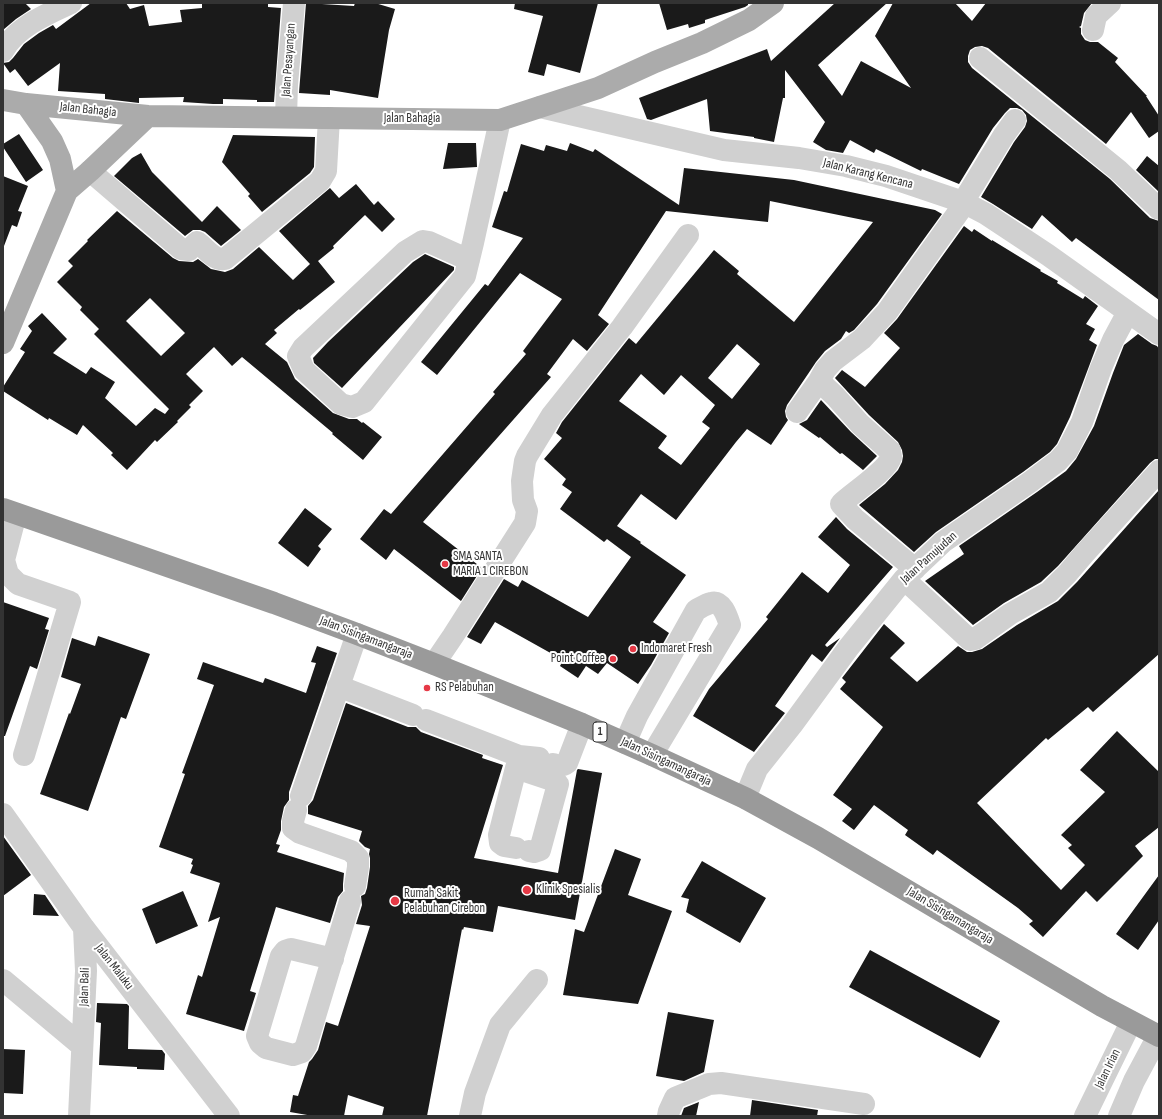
<!DOCTYPE html>
<style>
body{margin:0}
#map{position:relative;width:1162px;height:1119px;overflow:hidden;background:#fff;font-family:"Sofia Sans Condensed",sans-serif}
canvas{display:block}
.frame{position:absolute;inset:0;border:4px solid #333;pointer-events:none}
</style>
<div id="map">
<canvas width="1162" height="1119"></canvas>
<div class="frame"></div>
</div>
<script>
const context = document.querySelector('canvas').getContext('2d');
context.lineJoin = 'round';
function fill(path, color) {
  context.fillStyle = color;
  context.fill(path, 'evenodd');
}
function trace(path, color, width, dash) {
  context.strokeStyle = color;
  context.lineWidth = width;
  context.lineCap = dash ? 'butt' : 'round';
  context.setLineDash(dash || []);
  context.stroke(path);
}
function write(font, color, halo, rows, align = 'center') {
  context.font = font + ' "Sofia Sans Condensed",sans-serif';
  context.lineWidth = 4;
  context.setLineDash([]);
  context.textBaseline = 'middle';
  context.strokeStyle = halo;
  context.fillStyle = color;
  for (const [text, x, y, turn = 0] of rows) {
    context.save();
    context.translate(x, y);
    context.rotate((+turn || 0) * Math.PI / 180);
    context.textAlign = isNaN(turn) ? turn : align;
    if (halo) context.strokeText(text, 0, 0);
    context.fillText(text, 0, 0);
    context.restore();
  }
}
fill(new Path2D(`
 M 3,3 L 25,3 L 31,9 L 16,19 L 3,30 Z
 M 91,3 L 126,3 L 130,9 L 144,5 L 149,26 L 182,22 L 180,10 L 202,8 L 202,3 L 268,3 L 268,7 L 281,8 L 274,102 L 257,102 L 257,100 L 223,99 L 223,104 L 213,104 L 183,102 L 184,97 L 139,98 L 139,103 L 105,99 L 105,94 L 58,91 L 60,63 L 28,86 L 15,69 L 10,73 L 3,63 L 9,62 L 13,58 L 24,44 L 39,33 L 53,25 L 56,29 Z
 M 306,3 L 354,6 L 355,3 L 375,3 L 395,9 L 389,30 L 378,98 L 330,90 L 330,95 L 299,93 Z
 M 515,3 L 598,3 L 580,73 L 547,64 L 544,76 L 528,72 L 543,16 L 514,9 Z
 M 659,3 L 748,3 L 748,5 L 745,7 L 705,20 L 705,23 L 689,28 L 688,24 L 667,30 Z
 M 835,3 L 887,3 L 818,65 L 842,96 L 861,61 L 911,88 L 875,36 L 893,3 L 955,3 L 972,21 L 986,3 L 1092,3 L 1084,13 L 1081,26 L 1079,27 L 1081,28 L 1081,34 L 1085,40 L 1090,42 L 1098,42 L 1118,58 L 1115,62 L 1147,96 L 1146,96 L 1159,116 L 1159,131 L 1149,138 L 1131,112 L 1106,144 L 988,48 L 982,46 L 975,47 L 970,50 L 968,56 L 968,62 L 972,68 L 1110,179 L 1150,218 L 1159,221 L 1159,300 L 1076,238 L 1072,242 L 1042,215 L 1032,229 L 993,204 L 981,197 L 1014,142 L 1025,127 L 1027,121 L 1026,115 L 1022,110 L 1017,108 L 1010,108 L 1005,113 L 993,128 L 959,184 L 922,169 L 921,171 L 876,149 L 874,153 L 850,140 L 843,153 L 826,150 L 813,142 L 825,122 L 785,70 L 785,98 L 783,98 L 774,142 L 754,138 L 754,137 L 710,131 L 707,99 L 651,120 L 647,119 L 639,98 L 767,49 L 771,61 Z
 M 19,134 L 43,170 L 26,182 L 3,147 L 3,144 Z
 M 233,135 L 315,137 L 314,167 L 310,173 L 262,212 L 248,196 L 250,194 L 222,162 Z
 M 448,143 L 476,143 L 477,167 L 443,169 Z
 M 570,143 L 593,152 L 595,149 L 679,205 L 684,168 L 794,180 L 935,210 L 942,214 L 877,304 L 854,330 L 849,333 L 846,331 L 841,339 L 825,351 L 816,362 L 808,374 L 787,405 L 785,411 L 786,417 L 788,420 L 771,445 L 747,429 L 736,442 L 676,520 L 641,494 L 617,526 L 641,542 L 640,543 L 686,575 L 653,622 L 669,633 L 651,665 L 638,684 L 607,663 L 598,674 L 586,666 L 578,678 L 560,666 L 563,660 L 495,622 L 481,644 L 467,637 L 504,579 L 518,587 L 522,580 L 588,617 L 631,557 L 607,539 L 604,542 L 560,509 L 572,492 L 562,485 L 566,479 L 544,459 L 562,438 L 556,433 L 562,422 L 629,338 L 636,344 L 714,250 L 739,271 L 737,274 L 794,322 L 873,222 L 770,201 L 768,222 L 666,211 L 598,315 L 609,324 L 587,351 L 573,339 L 547,374 L 551,377 L 423,522 L 482,568 L 461,601 L 394,549 L 386,560 L 360,539 L 384,509 L 391,514 L 495,394 L 493,392 L 526,354 L 523,351 L 562,299 L 520,273 L 437,375 L 421,362 L 485,284 L 488,286 L 523,238 L 492,227 L 504,191 L 507,192 L 521,144 L 544,151 L 546,145 L 567,151 ZM 737,344 L 760,364 L 732,399 L 708,378 ZM 641,374 L 664,395 L 681,375 L 715,405 L 702,422 L 710,428 L 681,465 L 658,448 L 667,436 L 619,401 Z
 M 141,153 L 152,172 L 202,222 L 217,206 L 241,230 L 221,246 L 205,232 L 200,230 L 193,230 L 185,236 L 114,176 L 132,158 Z
 M 1147,156 L 1159,166 L 1159,192 L 1136,170 Z
 M 3,176 L 28,186 L 18,211 L 22,212 L 17,227 L 12,225 L 4,246 Z
 M 356,184 L 374,205 L 378,201 L 395,219 L 382,232 L 365,215 L 333,246 L 334,248 L 318,261 L 335,282 L 300,310 L 299,309 L 274,330 L 277,333 L 265,344 L 287,362 L 295,379 L 333,413 L 349,419 L 357,419 L 362,423 L 363,422 L 382,437 L 363,460 L 332,434 L 333,433 L 242,357 L 232,366 L 214,347 L 186,374 L 203,391 L 189,405 L 191,407 L 177,421 L 178,422 L 157,442 L 155,440 L 127,470 L 111,455 L 113,453 L 83,425 L 77,435 L 49,418 L 48,420 L 3,391 L 3,387 L 25,352 L 20,349 L 32,331 L 28,326 L 42,313 L 67,339 L 53,353 L 86,374 L 91,367 L 115,382 L 105,398 L 136,426 L 155,408 L 165,414 L 169,409 L 94,334 L 99,329 L 80,310 L 82,307 L 57,282 L 73,266 L 68,261 L 88,241 L 87,240 L 117,211 L 173,258 L 179,261 L 193,262 L 198,259 L 211,269 L 225,272 L 233,269 L 259,247 L 293,280 L 310,264 L 279,231 L 330,188 L 339,198 ZM 150,298 L 185,333 L 161,356 L 126,321 Z
 M 964,226 L 972,232 L 974,229 L 992,241 L 992,240 L 1041,270 L 1040,271 L 1058,281 L 1057,283 L 1083,299 L 1085,296 L 1098,306 L 1086,324 L 1095,329 L 1089,340 L 1097,345 L 1070,417 L 1057,444 L 1050,452 L 1023,472 L 936,532 L 914,552 L 859,505 L 885,484 L 898,470 L 902,462 L 903,456 L 902,450 L 898,442 L 869,415 L 835,378 L 842,370 L 865,387 L 900,348 L 884,333 L 897,319 Z
 M 425,254 L 454,267 L 454,270 L 342,388 L 314,363 L 313,358 L 328,342 L 413,262 Z
 M 1138,334 L 1152,344 L 1157,346 L 1159,349 L 1159,459 L 1155,459 L 1150,463 L 1058,566 L 1041,582 L 1004,603 L 973,625 L 925,581 L 964,554 L 959,546 L 1037,492 L 1066,471 L 1076,459 L 1094,426 L 1113,373 L 1124,345 Z
 M 821,400 L 851,432 L 877,456 L 863,470 L 842,453 L 840,454 L 820,437 L 819,438 L 799,424 L 807,420 Z
 M 1159,490 L 1159,654 L 1093,712 L 1088,707 L 1048,740 L 1046,738 L 977,803 L 1061,890 L 1085,865 L 1068,848 L 1072,845 L 1061,835 L 1105,792 L 1080,770 L 1117,731 L 1159,772 L 1159,827 L 1135,846 L 1143,856 L 1097,902 L 1086,891 L 1043,937 L 1029,924 L 1033,921 L 1018,908 L 937,850 L 933,855 L 905,835 L 908,830 L 874,805 L 854,830 L 842,821 L 852,809 L 833,795 L 883,727 L 840,689 L 846,682 L 842,678 L 884,624 L 905,643 L 890,658 L 917,682 L 958,646 L 967,652 L 972,652 L 982,649 L 1017,625 L 1058,601 L 1077,582 Z
 M 305,508 L 332,529 L 318,546 L 321,549 L 308,567 L 278,543 Z
 M 836,517 L 847,529 L 893,567 L 825,645 L 827,647 L 840,638 L 822,662 L 812,654 L 775,706 L 785,713 L 754,752 L 693,716 L 709,689 L 768,619 L 766,617 L 802,572 L 828,593 L 850,565 L 818,537 Z
 M 3,602 L 49,618 L 45,629 L 49,630 L 37,669 L 30,666 L 5,736 L 3,736 Z
 M 98,636 L 150,654 L 126,719 L 121,717 L 88,811 L 40,794 L 69,713 L 70,714 L 81,684 L 61,677 L 72,638 L 95,646 Z
 M 317,646 L 337,653 L 289,792 L 289,800 L 284,807 L 281,821 L 281,830 L 276,844 L 280,845 L 277,852 L 344,873 L 343,884 L 343,891 L 338,897 L 330,923 L 276,907 L 250,991 L 256,993 L 244,1031 L 186,1014 L 198,975 L 202,977 L 220,917 L 208,922 L 220,883 L 190,873 L 193,865 L 191,864 L 193,859 L 159,847 L 185,774 L 182,773 L 214,685 L 197,679 L 203,662 L 263,683 L 265,678 L 306,693 L 316,663 L 311,662 Z
 M 346,703 L 408,727 L 416,727 L 421,732 L 483,755 L 482,758 L 503,765 L 474,858 L 558,873 L 577,770 L 578,769 L 602,773 L 575,920 L 498,906 L 493,932 L 464,927 L 463,930 L 462,929 L 427,1116 L 382,1116 L 384,1107 L 348,1095 L 344,1116 L 313,1116 L 290,1112 L 293,1095 L 298,1096 L 309,1062 L 312,1059 L 318,1050 L 326,1022 L 338,1026 L 370,926 L 356,924 L 362,905 L 361,896 L 365,894 L 367,888 L 370,867 L 370,858 L 369,854 L 370,849 L 365,847 L 359,841 L 362,831 L 308,814 L 308,806 L 313,800 Z
 M 3,836 L 31,875 L 3,896 Z
 M 615,849 L 641,859 L 628,895 L 672,911 L 638,1004 L 563,995 L 575,929 L 584,932 Z
 M 702,861 L 766,898 L 740,943 L 686,912 L 689,899 L 681,897 Z
 M 1159,875 L 1159,920 L 1138,950 L 1116,934 Z
 M 183,891 L 198,926 L 156,944 L 142,909 Z
 M 34,894 L 45,895 L 59,916 L 33,915 Z
 M 870,950 L 1000,1021 L 980,1058 L 849,987 Z
 M 97,1003 L 127,1004 L 129,1006 L 128,1049 L 162,1050 L 165,1054 L 164,1070 L 137,1069 L 137,1067 L 99,1065 L 101,1023 L 96,1022 Z
 M 668,1012 L 714,1020 L 704,1072 L 684,1081 L 656,1076 Z
 M 3,1049 L 25,1050 L 23,1094 L 3,1093 Z
 M 752,1100 L 818,1110 L 817,1116 L 750,1116 Z
 M 699,1102 L 696,1116 L 681,1116 L 684,1108 Z`), '#1a1a1a');
trace(new Path2D(`
 M 1093,30 L 1096,16 L 1110,3
 M 3,51 C 16,27 47,14 71,3
 M 980,58 L 1118,170 L 1159,209
 M 540,107 L 724,150 L 799,158 L 846,166 L 886,176 L 963,202 L 986,214 L 1048,255 L 1159,334
 M 286,117 L 287,85 L 294,3
 M 90,171 L 181,249 L 189,250 L 197,242 C 206,248 213,261 225,259 L 320,181 L 326,171 L 329,118
 M 963,202 L 1004,135 L 1015,120
 M 469,260 L 429,242 L 423,241 L 405,252 L 303,348 L 298,356 L 304,370 L 341,404 L 352,407 L 364,402 L 465,276 L 473,243 L 500,120
 M 819,381 L 835,396 L 860,424 L 890,451 C 890,453 891,455 891,457 C 888,470 851,494 841,504 L 855,519 L 915,569
 M 797,412 L 819,381 L 825,370 L 833,361 L 862,339 L 887,312 L 965,203
 M 16,514 L 4,560 L 8,574 L 18,584 L 70,602 L 24,755
 M 904,579 L 970,640 L 975,639 L 1010,614 L 1049,592 L 1067,574 L 1084,554 L 1159,471
 M 434,664 L 453,636 L 525,523 L 527,511 L 523,500 L 522,481 L 525,461 L 527,456 L 552,415 L 622,327 L 688,235
 M 338,686 L 413,715
 M 426,720 L 519,756 L 539,758
 M 625,743 L 637,716 L 696,610 C 700,608 706,604 711,603 C 722,600 727,616 730,625 L 652,755
 M 553,764 C 559,766 562,767 567,763 L 582,724
 M 301,796 L 357,634
 M 745,798 L 757,769 L 792,725 L 849,647 L 904,579 L 943,542 L 1030,482 L 1058,461 L 1067,451 L 1082,422 L 1101,368 L 1113,340 L 1128,312
 M 296,810 L 293,821 L 293,828 L 300,833 L 351,851 L 358,858 L 358,867 L 355,886
 M 3,814 L 84,928 L 229,1116
 M 516,848 L 504,846 L 500,843 L 499,835 L 516,768 L 555,781 L 558,784 L 540,850 L 534,852 L 529,851
 M 333,959 L 291,949 L 285,951 L 281,956 L 257,1036 L 260,1043 L 266,1048 L 293,1055 L 302,1052 L 306,1046 L 350,901
 M 3,980 L 82,1046
 M 79,1116 L 86,971 L 84,928
 M 470,1116 L 475,1093 L 500,1025 L 537,980
 M 668,1116 L 669,1111 L 675,1098 L 709,1084 L 721,1083 L 864,1104
 M 1085,1116 L 1131,1022
 M 1119,1116 L 1134,1081 L 1158,1036`), '#d0d0d0', 22);
trace(new Path2D(`
 M 3,100 L 26,104 L 148,116 L 500,120 L 598,88 L 655,62 L 702,43 L 749,20 L 773,3
 M 26,104 L 52,141 L 60,159 L 67,191
 M 3,343 L 67,191 L 90,171 L 148,116`), '#ababab', 22);
trace(new Path2D(`
 M 3,509 L 274,603 L 357,634 L 434,664 L 582,724 L 652,755 L 745,798 L 818,838 L 1102,1006 L 1159,1036`), '#9a9a9a', 22);
for (const [x, y, r, color] of [
 [445,564,4,"#e63946"],
 [633,649,4,"#e63946"],
 [613,659,4,"#e63946"],
 [427,688,4,"#e63946"],
 [527,890,5,"#e63946"],
 [395,901,5,"#e63946"]
]) {
  const dot = new Path2D();
  dot.arc(x, y, r, 0, 2 * Math.PI);
  context.fillStyle = color;
  context.fill(dot);
  trace(dot, '#fff', 1.5);
}
for (const [x, y, w] of [
 [600,732,14]
]) {
  const box = new Path2D();
  box.roundRect(x - w / 2, y - 10, w, 20, 3);
  context.fillStyle = '#fff';
  context.fill(box);
  trace(box, '#333', 1);
}
write('bold 12px', '#333', null, [
 ["1",600,732]
]);
write('13px', '#333', '#fff', [
 ["Jalan Pesayangan",289,60,-86],
 ["Jalan Bahagia",88,110,6],
 ["Jalan Bahagia",412,119],
 ["Jalan Karang Kencana",868,174,14],
 ["Jalan Pamujudan",929,558,-42],
 ["Jalan Sisingamangaraja",366,638,21],
 ["Jalan Sisingamangaraja",666,762,25],
 ["Jalan Sisingamangaraja",950,916,31],
 ["Jalan Maluku",114,967,52],
 ["Jalan Bali",85,987,-88],
 ["Jalan Irian",1108,1069,-64]
]);
write('13px', '#333', '#fff', [
 ["SMA SANTA",453,557],
 ["MARIA 1 CIREBON",453,572],
 ["Indomaret Fresh",641,649],
 ["Point Coffee",605,659,"right"],
 ["RS Pelabuhan",435,688],
 ["Klinik Spesialis",536,890],
 ["Rumah Sakit",404,894],
 ["Pelabuhan Cirebon",404,909]
], 'left');
</script>
